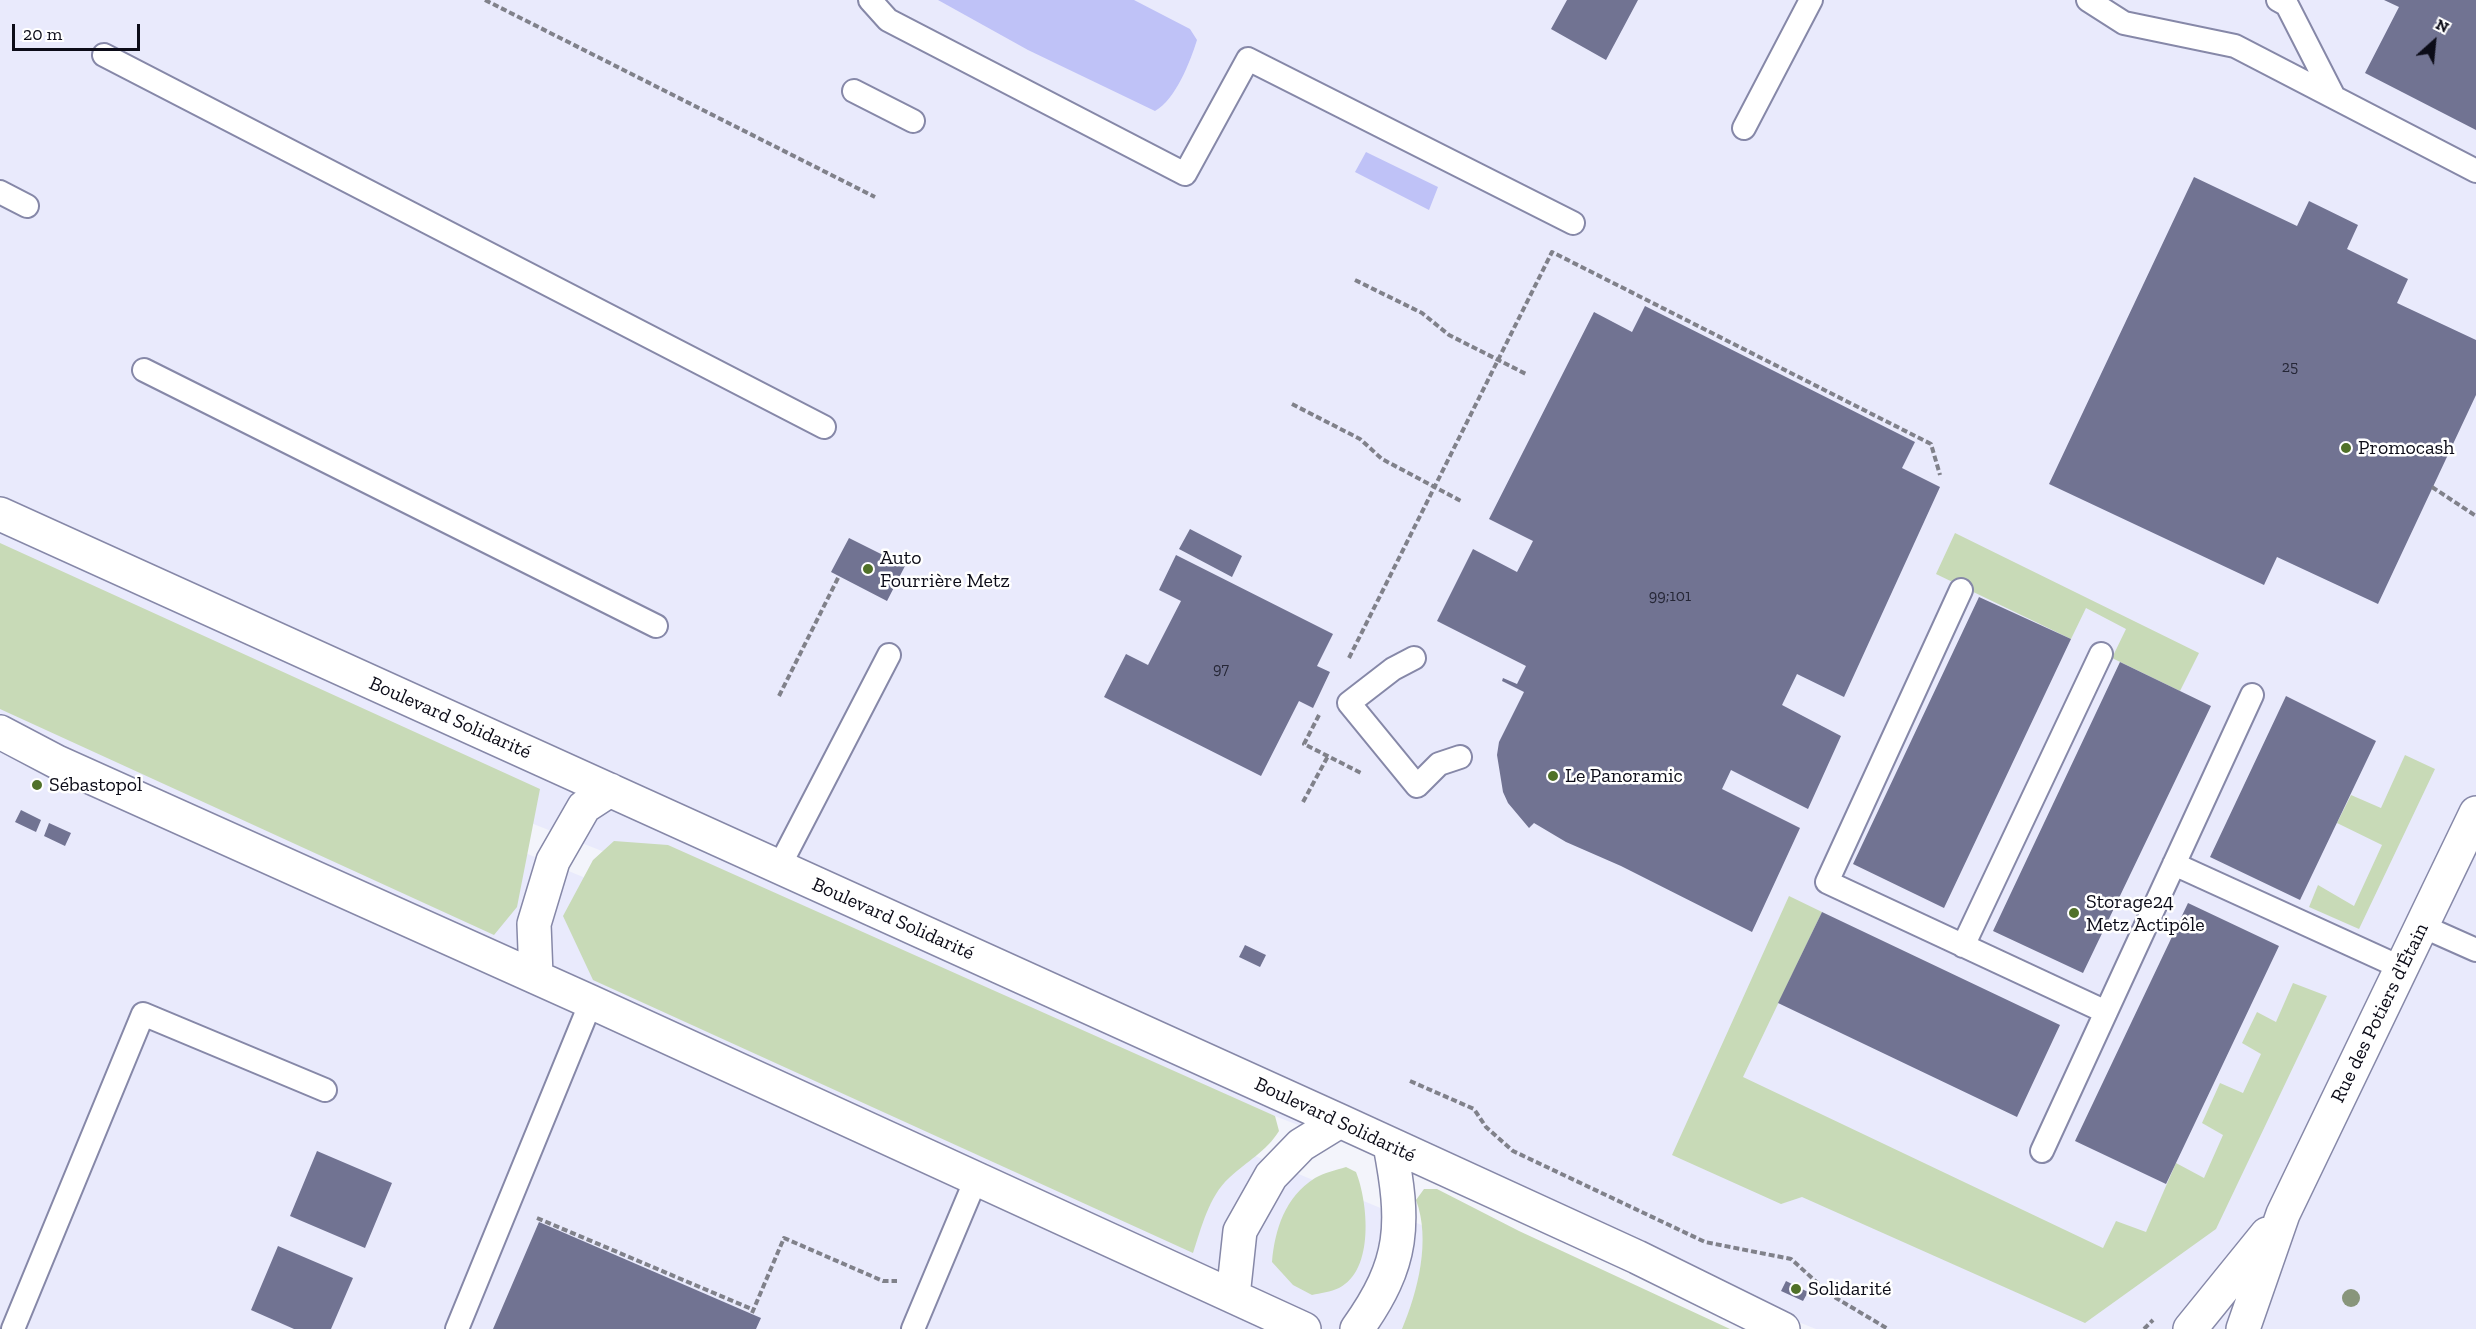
<!DOCTYPE html>
<meta charset="utf-8">
<style>
body{margin:0}
#map{position:relative;width:2476px;height:1329px;overflow:hidden;background:#f3f4fb;font-family:"Zilla Slab",serif}
canvas{display:block}
.north{position:absolute;left:2404px;top:12px;width:60px;height:60px;-webkit-text-stroke:4px #fff;paint-order:stroke;rotate:27deg;font-size:16px;font-weight:700;line-height:24px;text-align:center;color:#0c0c18}
.north::after{content:'';display:block;margin:auto;width:21px;height:27px;background:#0c0c18;clip-path:polygon(50% 0,100% 100%,50% 72%,0 100%)}
.scale{position:absolute;left:12px;top:24px;width:128px;height:27px;box-sizing:border-box;border:3px solid #0c0c18;border-top:0;padding-left:8px;font-size:18px;line-height:21px;white-space:nowrap;color:#0c0c18;-webkit-text-stroke:4px #fff;paint-order:stroke}
</style>
<div id="map">
<canvas width="2476" height="1329"></canvas>
<div class="north">N</div>
<div class="scale">20 m</div>
</div>
<script>
const context = document.querySelector('canvas').getContext('2d');
context.lineJoin = 'round';
function fill(path, color) {
  context.fillStyle = color;
  context.fill(path, 'evenodd');
}
function trace(path, color, width, dash) {
  context.strokeStyle = color;
  context.lineWidth = width;
  context.lineCap = dash ? 'butt' : 'round';
  context.setLineDash(dash || []);
  context.stroke(path);
}
function write(font, color, halo, rows, align = 'center') {
  context.font = font + ' "Zilla Slab",serif';
  context.lineWidth = 5;
  context.setLineDash([]);
  context.textBaseline = 'middle';
  context.strokeStyle = halo;
  context.fillStyle = color;
  for (const [text, x, y, turn = 0] of rows) {
    context.save();
    context.translate(x, y);
    context.rotate((+turn || 0) * Math.PI / 180);
    context.textAlign = isNaN(turn) ? turn : align;
    if (halo) context.strokeText(text, 0, 0);
    context.fillText(text, 0, 0);
    context.restore();
  }
}
fill(new Path2D(`
 M 0,0 L 2476,0 L 2476,1329 L 1816,1329 L 0,614 Z
 M 0,635 L 1672,1329 L 0,1329 Z`), '#e9eafc');
fill(new Path2D(`
 M 1955,533 L 2199,653 L 2180,691 L 2112,658 L 2126,629 L 2086,608 L 2071,639 L 1936,574 Z
 M 0,543 L 540,789 L 517,907 L 494,935 L 0,709 Z
 M 2405,755 L 2435,769 L 2359,929 L 2309,907 L 2318,885 L 2354,906 L 2382,845 L 2337,823 L 2351,795 L 2381,808 Z
 M 614,841 L 668,845 L 1275,1116 L 1279,1131 C 1266,1152 1247,1161 1229,1178 C 1209,1196 1201,1229 1193,1253 L 593,980 L 563,916 L 593,860 Z
 M 1789,896 L 1822,912 L 1743,1077 L 2103,1248 L 2116,1221 L 2146,1232 L 2176,1163 L 2204,1178 L 2223,1135 L 2202,1123 L 2220,1083 L 2243,1093 L 2261,1054 L 2242,1043 L 2257,1012 L 2276,1022 L 2293,983 L 2327,996 L 2216,1229 L 2085,1323 L 1802,1197 L 1781,1204 L 1672,1155 Z
 M 1346,1167 L 1356,1172 C 1368,1202 1375,1270 1339,1288 C 1331,1292 1320,1293 1312,1295 L 1293,1285 L 1272,1262 C 1275,1229 1285,1197 1315,1178 C 1324,1173 1336,1170 1346,1167 Z
 M 1424,1189 L 1437,1189 L 1519,1231 L 1730,1329 L 1402,1329 C 1418,1291 1431,1240 1416,1200 Z`), '#c8dab7');
fill(new Path2D(`
 M 938,0 L 1134,0 L 1190,29 L 1197,40 C 1190,62 1176,99 1155,111 L 1028,50 Z
 M 1366,152 L 1438,187 L 1429,210 L 1355,172 Z`), '#bfc2f7');
fill(new Path2D(`
 M 1567,0 L 1638,0 L 1606,60 L 1551,29 Z
 M 2384,0 L 2476,0 L 2476,130 L 2365,73 L 2399,7 Z
 M 2194,177 L 2297,226 L 2309,201 L 2358,225 L 2347,249 L 2408,279 L 2397,303 L 2476,340 L 2476,395 L 2378,604 L 2277,557 L 2264,585 L 2049,484 Z
 M 1645,306 L 1915,442 L 1902,468 L 1940,487 L 1844,697 L 1797,674 L 1782,705 L 1841,736 L 1808,809 L 1731,770 L 1722,789 L 1800,828 L 1752,932 L 1621,866 L 1566,842 L 1534,823 L 1529,828 L 1508,803 L 1503,792 L 1497,755 L 1499,742 L 1524,692 L 1502,681 L 1503,678 L 1517,684 L 1526,666 L 1437,621 L 1473,549 L 1517,572 L 1533,541 L 1489,519 L 1594,312 L 1632,332 Z
 M 1190,529 L 1242,556 L 1232,577 L 1179,549 Z
 M 849,538 L 905,566 L 887,601 L 831,572 Z
 M 1176,555 L 1333,634 L 1317,666 L 1330,672 L 1313,708 L 1299,701 L 1261,776 L 1104,697 L 1126,654 L 1148,665 L 1181,601 L 1159,590 Z
 M 1979,597 L 2071,639 L 1944,908 L 1853,864 Z
 M 2120,662 L 2211,706 L 2083,973 L 1993,931 Z
 M 2286,696 L 2376,741 L 2300,900 L 2210,857 Z
 M 21,810 L 41,820 L 36,832 L 15,822 Z
 M 49,823 L 71,833 L 65,846 L 44,836 Z
 M 2188,903 L 2279,946 L 2166,1184 L 2075,1141 Z
 M 1822,912 L 2060,1025 L 2017,1117 L 1778,1003 Z
 M 1245,945 L 1266,955 L 1260,967 L 1239,957 Z
 M 317,1151 L 392,1183 L 365,1248 L 290,1216 Z
 M 539,1222 L 761,1318 L 756,1329 L 493,1329 Z
 M 278,1246 L 353,1278 L 331,1329 L 294,1329 L 251,1310 Z
 M 1786,1281 L 1808,1292 L 1803,1301 L 1781,1291 Z`), '#717392');
const lane = new Path2D(`
 M 870,0 L 888,20 L 1185,174 L 1248,59 L 1573,223
 M 2088,0 L 2124,23 L 2235,46 L 2476,171
 M 2278,0 L 2287,5 L 2334,97
 M 104,55 L 824,427
 M 854,91 L 913,121
 M 1744,128 L 1811,0
 M 0,192 L 27,206
 M 144,370 L 656,626
 M 1961,590 L 1827,882 L 2106,1012
 M 1414,658 L 1393,669 L 1349,703 L 1417,786 L 1439,764 L 1460,757
 M 2174,864 L 2402,968
 M 779,867 L 889,655
 M 2422,926 L 2476,950
 M 1963,946 L 2101,654
 M 2042,1151 L 2252,695
 M 13,1329 L 143,1014 L 325,1090
 M 457,1329 L 591,1002
 M 913,1329 L 976,1179`);
const street = new Path2D(`
 M 2190,1329 L 2267,1234
 M 2243,1329 L 2283,1214 L 2476,813`);
const secondary = new Path2D(`
 M 0,514 L 1340,1121 L 1637,1257 L 1783,1329
 M 0,732 L 57,762 L 591,1002 L 1304,1329
 M 536,976 L 534,924 L 553,861 L 584,807 L 610,790
 M 1233,1296 L 1240,1231 L 1271,1176 L 1301,1145 L 1340,1121
 M 1357,1329 C 1405,1262 1405,1224 1390,1145`);
trace(lane, '#8688a8', 26);
trace(street, '#8688a8', 36);
trace(secondary, '#8688a8', 36);
trace(new Path2D(`
 M 485,0 L 875,197
 M 1355,280 L 1422,313 L 1449,335 L 1526,374
 M 1292,404 L 1360,439 L 1382,459 L 1461,501
 M 2432,487 L 2476,516
 M 1349,658 L 1552,252 L 1931,444 L 1940,475
 M 779,696 L 839,576
 M 1319,715 L 1304,744 L 1363,774
 M 1303,802 L 1328,756
 M 1410,1081 L 1474,1109 L 1486,1127 L 1513,1151 L 1705,1242 L 1791,1259 L 1831,1295 L 1888,1329
 M 537,1218 L 754,1310
 M 752,1313 L 784,1238 L 883,1281 L 897,1281
 M 2144,1329 L 2153,1320`), '#80818a', 4, [6, 3]);
trace(lane, '#fff', 22);
trace(street, '#fff', 33);
trace(secondary, '#fff', 33);
context.fillStyle = '#88957b';
for (const [x, y] of [
 [2351,1298]
]) {
  context.beginPath();
  context.arc(x, y, 9, 0, 2 * Math.PI);
  context.fill();
}
for (const [x, y, r, color] of [
 [2346,448,6,"#507128"],
 [868,569,6,"#507128"],
 [1553,776,6,"#507128"],
 [37,785,6,"#507128"],
 [2074,913,6,"#507128"],
 [1796,1289,6,"#507128"]
]) {
  const dot = new Path2D();
  dot.arc(x, y, r, 0, 2 * Math.PI);
  context.fillStyle = color;
  context.fill(dot);
  trace(dot, '#fff', 2);
}
write('16px', '#252636', null, [
 ["25",2290,367],
 ["99;101",1670,596],
 ["97",1221,669]
]);
write('20px', '#0c0c18', '#fff', [
 ["Promocash",2358,448],
 ["Auto",880,558],
 ["Fourrière Metz",880,581],
 ["Le Panoramic",1565,776],
 ["Sébastopol",49,785],
 ["Storage24",2086,902],
 ["Metz Actipôle",2086,925],
 ["Solidarité",1808,1289]
], 'left');
write('20px', '#0c0c18', '#fff', [
 ["Boulevard Solidarité",450,718,24],
 ["Boulevard Solidarité",893,919,24],
 ["Rue des Potiers d'Étain",2380,1013,-64],
 ["Boulevard Solidarité",1335,1120,25]
]);
</script>
